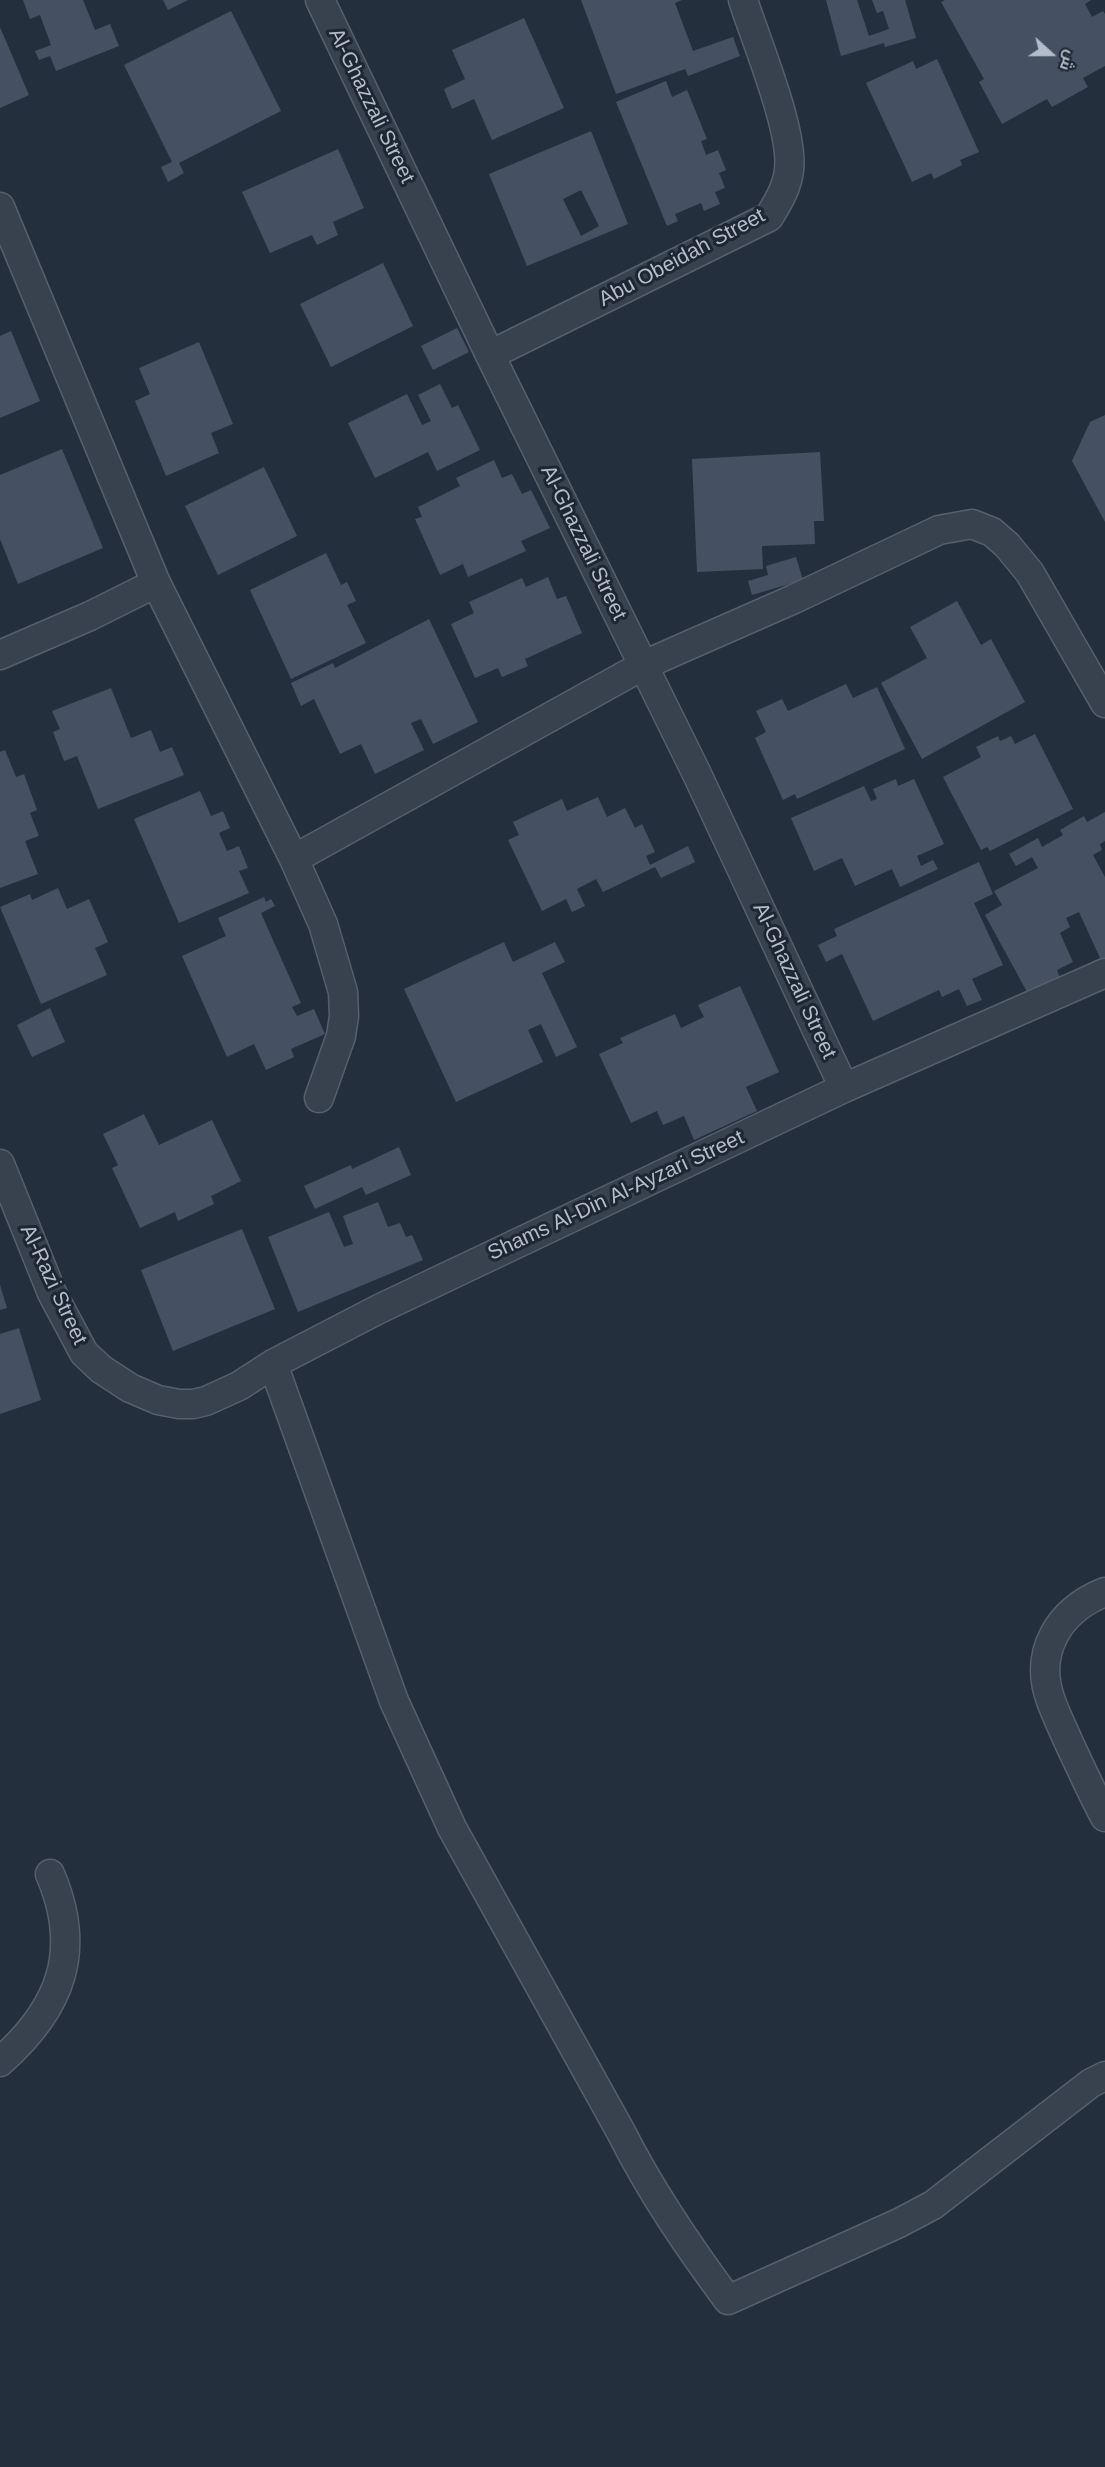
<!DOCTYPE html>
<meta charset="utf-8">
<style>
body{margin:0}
#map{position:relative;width:1105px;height:2467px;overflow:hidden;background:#242f3e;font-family:Helvetica,Cairo,sans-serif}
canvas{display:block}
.north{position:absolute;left:1021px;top:24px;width:60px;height:60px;-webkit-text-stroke:4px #1d2633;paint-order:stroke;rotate:111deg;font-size:16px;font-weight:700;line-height:24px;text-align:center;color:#b4bcc9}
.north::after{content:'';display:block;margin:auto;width:21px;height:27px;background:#b4bcc9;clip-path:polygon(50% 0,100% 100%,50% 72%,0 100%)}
</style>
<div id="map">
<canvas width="1105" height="2467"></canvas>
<div class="north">ش</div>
</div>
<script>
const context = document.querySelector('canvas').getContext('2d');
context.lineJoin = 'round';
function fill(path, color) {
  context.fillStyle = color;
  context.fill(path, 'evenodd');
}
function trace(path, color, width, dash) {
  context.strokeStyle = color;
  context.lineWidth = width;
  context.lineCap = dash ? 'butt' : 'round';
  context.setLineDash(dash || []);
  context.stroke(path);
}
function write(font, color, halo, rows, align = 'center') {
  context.font = font + ' Helvetica,sans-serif';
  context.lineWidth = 6;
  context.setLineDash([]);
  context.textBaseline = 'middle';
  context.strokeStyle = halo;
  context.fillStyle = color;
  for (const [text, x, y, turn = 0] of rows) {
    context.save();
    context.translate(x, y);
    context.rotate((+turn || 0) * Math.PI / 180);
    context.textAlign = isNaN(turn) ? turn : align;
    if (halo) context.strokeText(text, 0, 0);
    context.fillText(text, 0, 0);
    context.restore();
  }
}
fill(new Path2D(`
 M 23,0 L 83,0 L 95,30 L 110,24 L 119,46 L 56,71 L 50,56 L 39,60 L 35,51 L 51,45 L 40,15 L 30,19 Z
 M 163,0 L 188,0 L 168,10 Z
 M 581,0 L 682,0 L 675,3 L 693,51 L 733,37 L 740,56 L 688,76 L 685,69 L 616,94 Z
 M 826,0 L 857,0 L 869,36 L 889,29 L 883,11 L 877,13 L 872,0 L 905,0 L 916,38 L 885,47 L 884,43 L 841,56 Z
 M 945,0 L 1091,0 L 1085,4 L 1092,17 L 1103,11 L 1105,14 L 1105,66 L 1083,78 L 1088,87 L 1052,107 L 1047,99 L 1002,124 L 979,82 L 984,79 L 941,2 Z
 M 231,11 L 281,111 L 179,163 L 184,173 L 168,182 L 161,167 L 172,162 L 124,65 Z
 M 524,18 L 564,108 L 492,140 L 474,99 L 452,109 L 444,89 L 465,79 L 452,50 Z
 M 0,27 L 29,95 L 0,108 Z
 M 937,59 L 979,152 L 960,160 L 962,165 L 934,179 L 931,173 L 912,182 L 866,83 L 913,61 L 916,69 Z
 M 666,81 L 672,97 L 687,90 L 707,139 L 701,141 L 706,155 L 718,150 L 726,170 L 719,173 L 725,188 L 715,192 L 720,204 L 704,211 L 701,203 L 675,214 L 678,221 L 667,226 L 616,102 Z
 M 591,131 L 628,224 L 527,266 L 489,174 ZM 581,190 L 599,226 L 581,236 L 563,199 Z
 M 338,149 L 364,208 L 333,222 L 338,235 L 317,245 L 312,235 L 270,253 L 242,192 Z
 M 383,263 L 413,326 L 331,367 L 300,304 Z
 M 457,328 L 469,352 L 433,370 L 421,346 Z
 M 11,331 L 40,401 L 0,418 L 0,336 Z
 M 199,342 L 233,424 L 211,433 L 219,453 L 166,476 L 135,401 L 150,394 L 139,368 Z
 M 440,384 L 452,408 L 458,405 L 480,450 L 437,471 L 428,452 L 375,478 L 348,423 L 407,394 L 422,425 L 431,421 L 418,395 Z
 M 1105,415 L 1105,522 L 1072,461 L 1090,422 Z
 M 62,449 L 103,548 L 18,584 L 0,539 L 0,475 Z
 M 820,452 L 824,521 L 814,521 L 815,544 L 762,546 L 763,569 L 697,572 L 692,459 Z
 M 494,460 L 502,478 L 512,474 L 522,494 L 531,490 L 550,528 L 521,541 L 526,551 L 468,577 L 463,564 L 440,575 L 415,519 L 422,517 L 418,507 L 460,486 L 456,478 Z
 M 264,467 L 297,536 L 218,575 L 185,506 Z
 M 326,553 L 341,585 L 347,582 L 356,601 L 347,605 L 366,643 L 291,679 L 250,590 Z
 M 796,557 L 803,580 L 752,595 L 748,581 L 768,575 L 766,566 Z
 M 548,577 L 557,599 L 566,596 L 582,633 L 525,659 L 528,666 L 502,677 L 498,668 L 475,678 L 451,624 L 474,613 L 469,602 L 522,578 L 526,587 Z
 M 957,601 L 981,645 L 991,639 L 1025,702 L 922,759 L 881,683 L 927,658 L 910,627 Z
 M 429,619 L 478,722 L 433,744 L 421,719 L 411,723 L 424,750 L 375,774 L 361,744 L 340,754 L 314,699 L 301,706 L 291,683 L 333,663 L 335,668 Z
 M 846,684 L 853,698 L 877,687 L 905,749 L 797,799 L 795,794 L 783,800 L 755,738 L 766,732 L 756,711 L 782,699 L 788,711 Z
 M 111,688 L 131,738 L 151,730 L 160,752 L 172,747 L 184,775 L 98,809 L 77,756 L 64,761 L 53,732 L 60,729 L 52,711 Z
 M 1035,734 L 1073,809 L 990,851 L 987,847 L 981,850 L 943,777 L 981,757 L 976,747 L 998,736 L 1000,741 L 1011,736 L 1015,744 Z
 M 5,750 L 16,777 L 24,774 L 37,810 L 30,813 L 39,836 L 25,841 L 38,874 L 0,888 L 0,752 Z
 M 896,779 L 898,786 L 914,779 L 944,844 L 917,856 L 921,866 L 933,860 L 938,869 L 900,887 L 892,869 L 855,886 L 842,858 L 814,871 L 791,818 L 864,786 L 871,801 L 877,799 L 873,789 Z
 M 200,791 L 211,816 L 223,811 L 230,828 L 219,833 L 227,851 L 239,846 L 248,868 L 239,871 L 249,893 L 179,923 L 134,819 Z
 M 598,797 L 607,817 L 625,808 L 635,828 L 642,824 L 655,852 L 646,856 L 650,865 L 688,846 L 695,862 L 661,878 L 655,867 L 603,892 L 596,879 L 577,889 L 585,906 L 572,912 L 566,899 L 542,911 L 508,840 L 519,835 L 513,822 L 562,799 L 567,811 Z
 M 1105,812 L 1105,841 L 1100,844 L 1102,850 L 1093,855 L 1105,877 L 1105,961 L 1032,1001 L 985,915 L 1002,905 L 994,891 L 1038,868 L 1032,857 L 1016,866 L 1009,854 L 1038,838 L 1042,847 L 1063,835 L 1060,830 L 1084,816 L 1087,822 ZM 1079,912 L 1100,958 L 1060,978 L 1057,970 L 1073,962 L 1060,933 L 1070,927 L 1066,918 Z
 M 979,862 L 993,894 L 974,903 L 1003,965 L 972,979 L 982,1000 L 967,1006 L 959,989 L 942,997 L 939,990 L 873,1021 L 842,954 L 826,962 L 818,945 L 837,936 L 834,929 Z
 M 58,888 L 67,909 L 89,899 L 108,942 L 95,948 L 107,975 L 41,1004 L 0,907 L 30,894 L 32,900 Z
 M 264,897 L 266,902 L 271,899 L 275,906 L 261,913 L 301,1003 L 292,1007 L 297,1016 L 314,1009 L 325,1034 L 291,1049 L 294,1057 L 266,1070 L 254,1044 L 227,1057 L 182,956 L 226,936 L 218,918 Z
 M 504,942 L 513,962 L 555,942 L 565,962 L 542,973 L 577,1047 L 556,1057 L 541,1024 L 528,1030 L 543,1062 L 456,1102 L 404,989 Z
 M 740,986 L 779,1072 L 746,1087 L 757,1111 L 694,1140 L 684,1116 L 663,1125 L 657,1111 L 631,1123 L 599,1054 L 623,1043 L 620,1038 L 675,1014 L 681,1028 L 704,1017 L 698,1005 Z
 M 50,1008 L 65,1042 L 32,1057 L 17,1025 Z
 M 144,1114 L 159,1145 L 212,1120 L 241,1181 L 211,1196 L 214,1204 L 178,1221 L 175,1212 L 140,1228 L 112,1168 L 118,1165 L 103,1134 Z
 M 399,1147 L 411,1175 L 366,1195 L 362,1187 L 315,1209 L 304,1186 L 351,1165 L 352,1169 Z
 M 378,1202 L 388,1227 L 400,1223 L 406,1237 L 412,1235 L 423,1260 L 298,1312 L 268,1237 L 329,1212 L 344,1247 L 353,1244 L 343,1216 Z
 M 242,1229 L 275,1309 L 173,1351 L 141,1270 Z
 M 0,1285 L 7,1308 L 0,1310 Z
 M 19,1328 L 41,1400 L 0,1414 L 0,1334 Z`), '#455162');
const minor = new Path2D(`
 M 320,0 L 490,355 L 696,772 L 844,1088
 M 0,207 L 156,583 L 294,859 L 323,924 L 343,992 L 344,1016 L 341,1036 L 319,1098
 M 490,355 L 769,217 C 778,202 787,188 789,170 C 794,131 756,41 743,0
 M 0,655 L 90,616 L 156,583
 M 294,859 L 644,665 L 794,599 L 939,530 L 972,524 L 992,532 L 1007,545 L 1030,573 L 1105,703
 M 0,1164 L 52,1293 L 84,1353 L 101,1369 L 130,1388 L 158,1400 L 179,1404 L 193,1404 L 206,1401 L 239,1386 L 273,1364 L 379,1309 L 844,1088 L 1105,973
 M 273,1364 L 394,1701 L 452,1828 L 621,2132 C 651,2192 688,2246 728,2300 L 899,2223 L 933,2205 L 1091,2083 L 1105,2076
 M 1105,1592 C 1059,1610 1033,1652 1051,1701 C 1056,1715 1063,1729 1069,1743 C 1081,1768 1092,1793 1105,1817
 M 0,2062 C 61,2008 83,1951 50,1874`);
trace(minor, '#565f6c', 31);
trace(minor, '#38414e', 28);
write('21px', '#b4bcc9', '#1d2633', [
 ["Al-Ghazzali Street",371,106,64],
 ["Abu Obeidah Street",682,258,-28],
 ["Al-Ghazzali Street",583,543,64],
 ["Al-Ghazzali Street",794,981,65],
 ["Shams Al-Din Al-Ayzari Street",616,1196,-25],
 ["Al-Razi Street",53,1285,65]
]);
</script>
